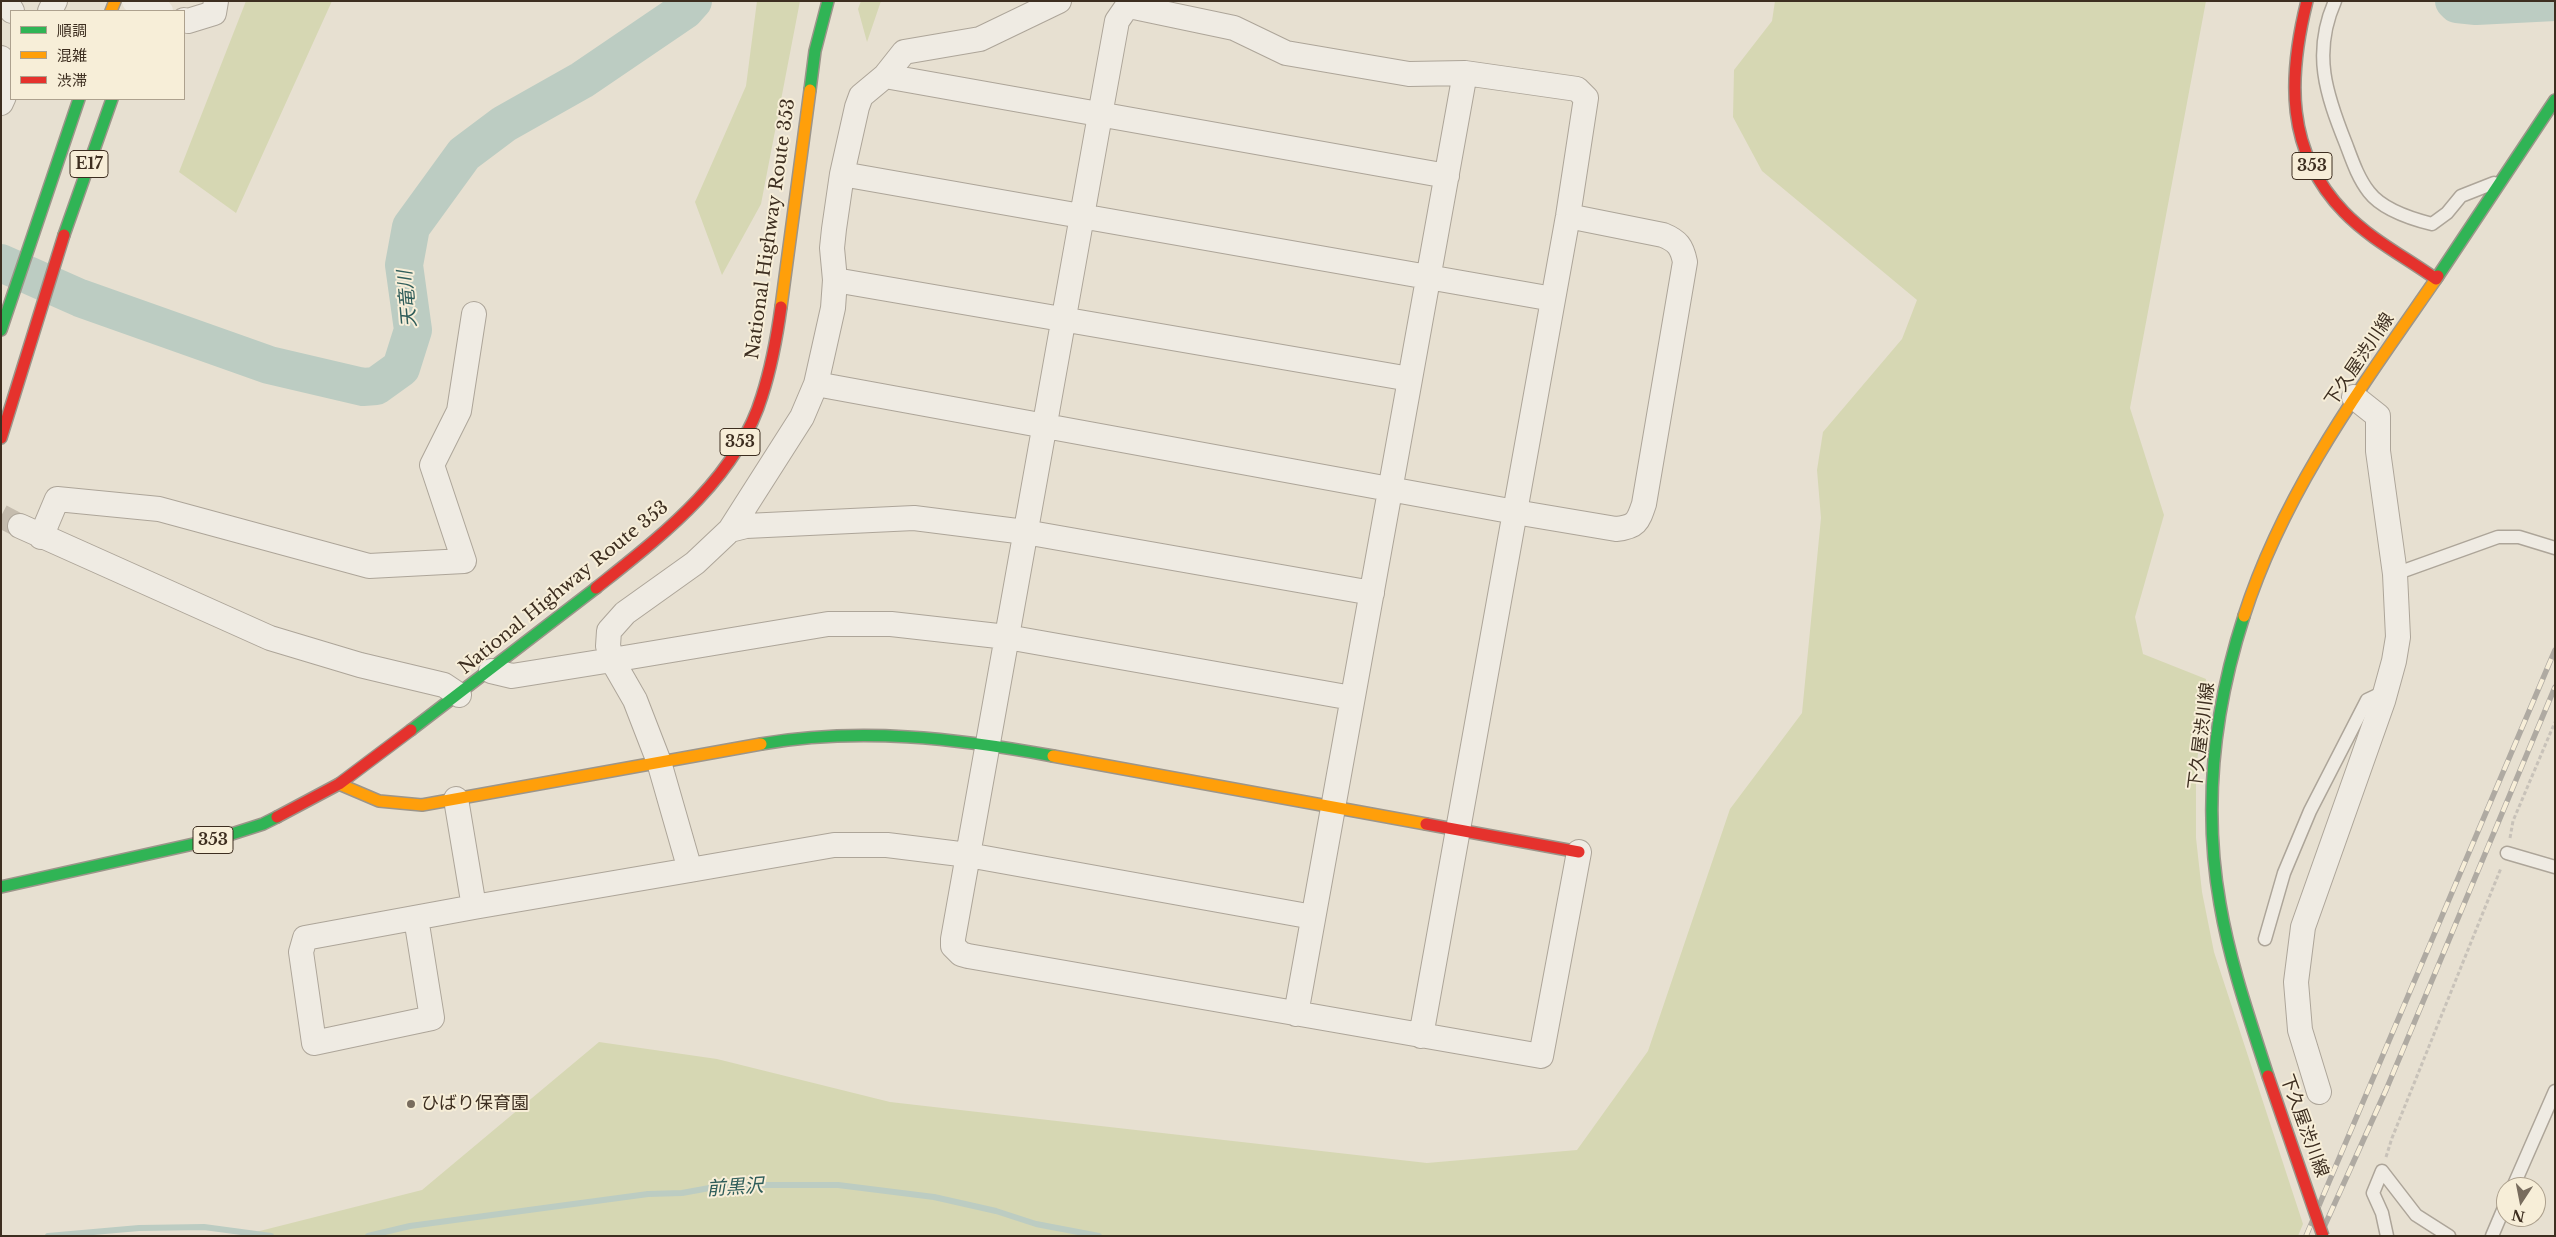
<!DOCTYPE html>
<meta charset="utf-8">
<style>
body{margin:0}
#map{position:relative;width:2556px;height:1237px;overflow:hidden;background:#e7e0d1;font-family:"Libre Baskerville","Noto Sans JP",serif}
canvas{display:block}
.frame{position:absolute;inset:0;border:2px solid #3d2e20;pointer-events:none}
.legend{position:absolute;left:10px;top:10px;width:175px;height:90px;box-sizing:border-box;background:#f7eed8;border:1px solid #ada18e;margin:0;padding:6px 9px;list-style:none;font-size:15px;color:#3d2e20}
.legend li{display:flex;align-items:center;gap:10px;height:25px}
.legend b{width:25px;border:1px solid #ada18e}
.north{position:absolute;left:2496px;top:1177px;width:50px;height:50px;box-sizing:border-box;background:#f7eed8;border:1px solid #ada18e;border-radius:50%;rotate:191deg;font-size:14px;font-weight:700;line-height:20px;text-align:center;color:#3d2e20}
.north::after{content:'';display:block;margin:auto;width:18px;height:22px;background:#786c5e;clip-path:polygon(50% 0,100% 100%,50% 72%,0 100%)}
</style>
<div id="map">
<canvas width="2556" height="1237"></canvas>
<div class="frame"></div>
<ul class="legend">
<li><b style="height:6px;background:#30b455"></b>順調</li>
<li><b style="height:6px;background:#ff9f0a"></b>混雑</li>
<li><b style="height:6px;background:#e5322d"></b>渋滞</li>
</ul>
<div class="north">N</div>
</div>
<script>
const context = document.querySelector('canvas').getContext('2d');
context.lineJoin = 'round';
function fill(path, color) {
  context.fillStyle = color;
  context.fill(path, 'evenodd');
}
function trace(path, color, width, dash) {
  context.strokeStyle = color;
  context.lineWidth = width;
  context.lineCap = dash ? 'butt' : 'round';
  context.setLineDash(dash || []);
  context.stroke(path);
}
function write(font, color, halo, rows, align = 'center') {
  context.font = font + ' "Libre Baskerville","Noto Sans JP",serif';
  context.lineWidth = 4;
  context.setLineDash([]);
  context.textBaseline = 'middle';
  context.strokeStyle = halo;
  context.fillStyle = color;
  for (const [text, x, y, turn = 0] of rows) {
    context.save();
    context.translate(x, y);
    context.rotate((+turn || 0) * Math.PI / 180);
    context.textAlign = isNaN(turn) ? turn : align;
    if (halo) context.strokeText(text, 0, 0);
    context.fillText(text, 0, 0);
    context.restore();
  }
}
fill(new Path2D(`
 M 246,1 L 332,1 L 236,213 L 179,172 Z
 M 757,1 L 800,1 L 761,204 L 722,275 L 695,202 L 746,86 Z
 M 861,1 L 881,1 L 867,42 L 858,9 Z
 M 1775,1 L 2206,1 L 2130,408 L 2164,515 L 2135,617 L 2143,654 L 2206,679 L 2196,772 L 2196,838 L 2202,892 L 2214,952 L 2303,1224 L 2298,1236 L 240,1236 L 422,1190 L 599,1042 L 717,1059 L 890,1102 L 1171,1134 L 1427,1163 L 1577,1150 L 1648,1051 L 1730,809 L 1802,713 L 1821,518 L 1817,470 L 1823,432 L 1902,339 L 1917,300 L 1762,171 L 1733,117 L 1734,70 L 1772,21 Z`), '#d6d7b3');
trace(new Path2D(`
 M 48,1236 L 139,1228 L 204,1227 L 271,1236
 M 368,1236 L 410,1226 L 648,1194 L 682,1193 L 726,1185 L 838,1185 L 934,1197 L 996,1211 L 1036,1224 L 1099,1236`), '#bcccc2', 6);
trace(new Path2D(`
 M 2454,1 L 2457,4 L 2476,6 L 2555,2
 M 1,263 L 80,298 L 269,365 L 363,387 L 376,386 L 401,368 L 413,330 L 404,265 L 411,227 L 464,154 L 504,124 L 582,80 L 685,10 L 693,1`), '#bcccc2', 38);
trace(new Path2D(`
 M 1,516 L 20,526`), '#c5bcae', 24, [24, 12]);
const lane = new Path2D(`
 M 2335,1 C 2312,53 2326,94 2346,144 C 2352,160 2358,178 2369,192 C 2382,209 2412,219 2432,224 L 2447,213 L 2461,196 L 2494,183
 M 2395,574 L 2498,537 L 2519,537 L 2555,548
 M 2507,853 L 2555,867
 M 2265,939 L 2284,873 L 2310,811 L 2367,700 L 2386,691
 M 2513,1187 L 2555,1091
 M 2387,1236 L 2382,1213 L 2373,1193 L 2382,1171 L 2416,1215 L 2449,1236
 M 2492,1236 L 2506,1203`);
const street = new Path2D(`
 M 6,1 L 12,11
 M 50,11 L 55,1
 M 184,20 L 188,21 L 214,13 L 216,1
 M 1,58 C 8,74 9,87 1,103
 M 885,76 L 904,52 L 980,39 L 1059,1
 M 842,174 L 1553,299
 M 835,280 L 1410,379
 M 816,384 L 1515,512 L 1616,529 C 1636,527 1638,522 1644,504 L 1685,262 C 1682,247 1678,241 1663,235 L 1568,216
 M 20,526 L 270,638 L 360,665 L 444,685 L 459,695
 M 730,530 L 746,526 L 914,518 L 1025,532 L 1372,593
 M 41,537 L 57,499 L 159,509 L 369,566 L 464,561 L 432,465 L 459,411 L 474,314
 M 491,671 L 512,676 L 612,660 L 608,646 L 609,631 L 625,613 L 695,563 L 730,530 L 802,417 L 816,384 L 833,308 L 835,280 L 832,248 L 834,229 L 842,174 L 857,107 L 861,96 L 885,76 L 1447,176
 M 456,799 L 474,907 L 690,870
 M 1313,917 L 968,855 L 887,845 L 834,845 L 690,870 L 659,762 L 635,700 L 612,660 L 828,624 L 891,624 L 1007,637 L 1352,698
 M 416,918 L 432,1018 L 314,1043 L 301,952 L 305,938 L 474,907
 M 1296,1014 L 1465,73
 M 1421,1036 L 1568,216 L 1586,98 L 1577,89 L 1465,73 L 1409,74 L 1286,53 L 1234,28 L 1134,7 L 1126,8 L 1117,21 L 1100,115 L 953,939 L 953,946 L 961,954 L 968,956 C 1159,990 1350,1024 1541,1056 L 1579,852
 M 2319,1092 L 2300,1030 L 2296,982 L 2303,927 L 2383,701 L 2394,661 L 2398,637 L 2395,574 L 2378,451 L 2378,416 L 2354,397`);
const fast = new Path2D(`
 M 810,90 L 815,51 L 828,1
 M 64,235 L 112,99
 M 2438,276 L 2555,100
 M 1,330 L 79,99
 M 2244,616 C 2214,709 2203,808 2220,904 C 2230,963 2250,1020 2268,1076
 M 411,730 L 596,588
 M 761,744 C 859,727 956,738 1053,756
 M 1,887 L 216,839 L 263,824 L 277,817`);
const slow = new Path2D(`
 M 111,11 L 115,1
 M 781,307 L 810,90
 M 2244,616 C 2284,491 2362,386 2436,279
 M 1053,756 L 1426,824
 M 339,784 L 379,801 L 422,805 L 761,744`);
const jam = new Path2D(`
 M 2307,1 C 2288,77 2285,151 2344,212 C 2370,239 2405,257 2436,279 L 2438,276
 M 1,438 L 64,235
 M 596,588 C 660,537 737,479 762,396 C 771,368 777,336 781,307
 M 277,817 L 339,784 L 411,730
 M 1426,824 L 1579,852`);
trace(lane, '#ada599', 15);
trace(street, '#ada599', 26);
trace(fast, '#9c958a', 14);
trace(slow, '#9c958a', 14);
trace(jam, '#9c958a', 14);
trace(new Path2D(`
 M 2510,838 L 2513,821 L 2555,722
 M 2386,1157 L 2392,1138 L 2501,868`), '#c8c2b9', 3, [4, 2.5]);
trace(lane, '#efebe3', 12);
trace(street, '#efebe3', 24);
trace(fast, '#30b455', 11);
trace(slow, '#ff9f0a', 11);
trace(jam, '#e5322d', 11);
const rail = new Path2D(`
 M 2306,1236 L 2555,650
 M 2320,1236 L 2386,1090 L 2555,687`);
trace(rail, '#afaaa2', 5.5);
trace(rail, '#f7eed8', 4, [11]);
const streetBridge = new Path2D(`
 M 134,1 L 161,11`);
const jamBridge = new Path2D(`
 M 2268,1076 L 2323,1236`);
trace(streetBridge, '#ada599', 26, []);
trace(jamBridge, '#9c958a', 14, []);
trace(streetBridge, '#efebe3', 24);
trace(jamBridge, '#e5322d', 11);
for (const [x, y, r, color] of [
 [411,1104,5,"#786c5e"]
]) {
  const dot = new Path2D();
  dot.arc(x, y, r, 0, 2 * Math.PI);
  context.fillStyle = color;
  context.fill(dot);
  trace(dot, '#f7eed8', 2);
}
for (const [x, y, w] of [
 [89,164,38],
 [2312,166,40],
 [740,442,40],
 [213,840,40]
]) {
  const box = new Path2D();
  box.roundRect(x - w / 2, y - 13.5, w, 27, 4);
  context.fillStyle = '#f7eed8';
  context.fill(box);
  trace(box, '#3d2e20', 1);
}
write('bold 16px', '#3d2e20', null, [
 ["E17",89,164],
 ["353",2312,166],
 ["353",740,442],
 ["353",213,840]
]);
write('18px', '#3d2e20', '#f7eed8', [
 ["National Highway Route 353",771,229,-82],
 ["下久屋渋川線",2360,360,-56],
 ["National Highway Route 353",564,588,-39],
 ["下久屋渋川線",2202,736,-83],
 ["下久屋渋川線",2304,1126,70]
]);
write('18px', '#3d2e20', '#f7eed8', [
 ["ひばり保育園",421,1104]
], 'left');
write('italic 19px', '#2f5d5a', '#f7eed8', [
 ["天竜川",408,299,-95],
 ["前黒沢",735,1188,-4]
]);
</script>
